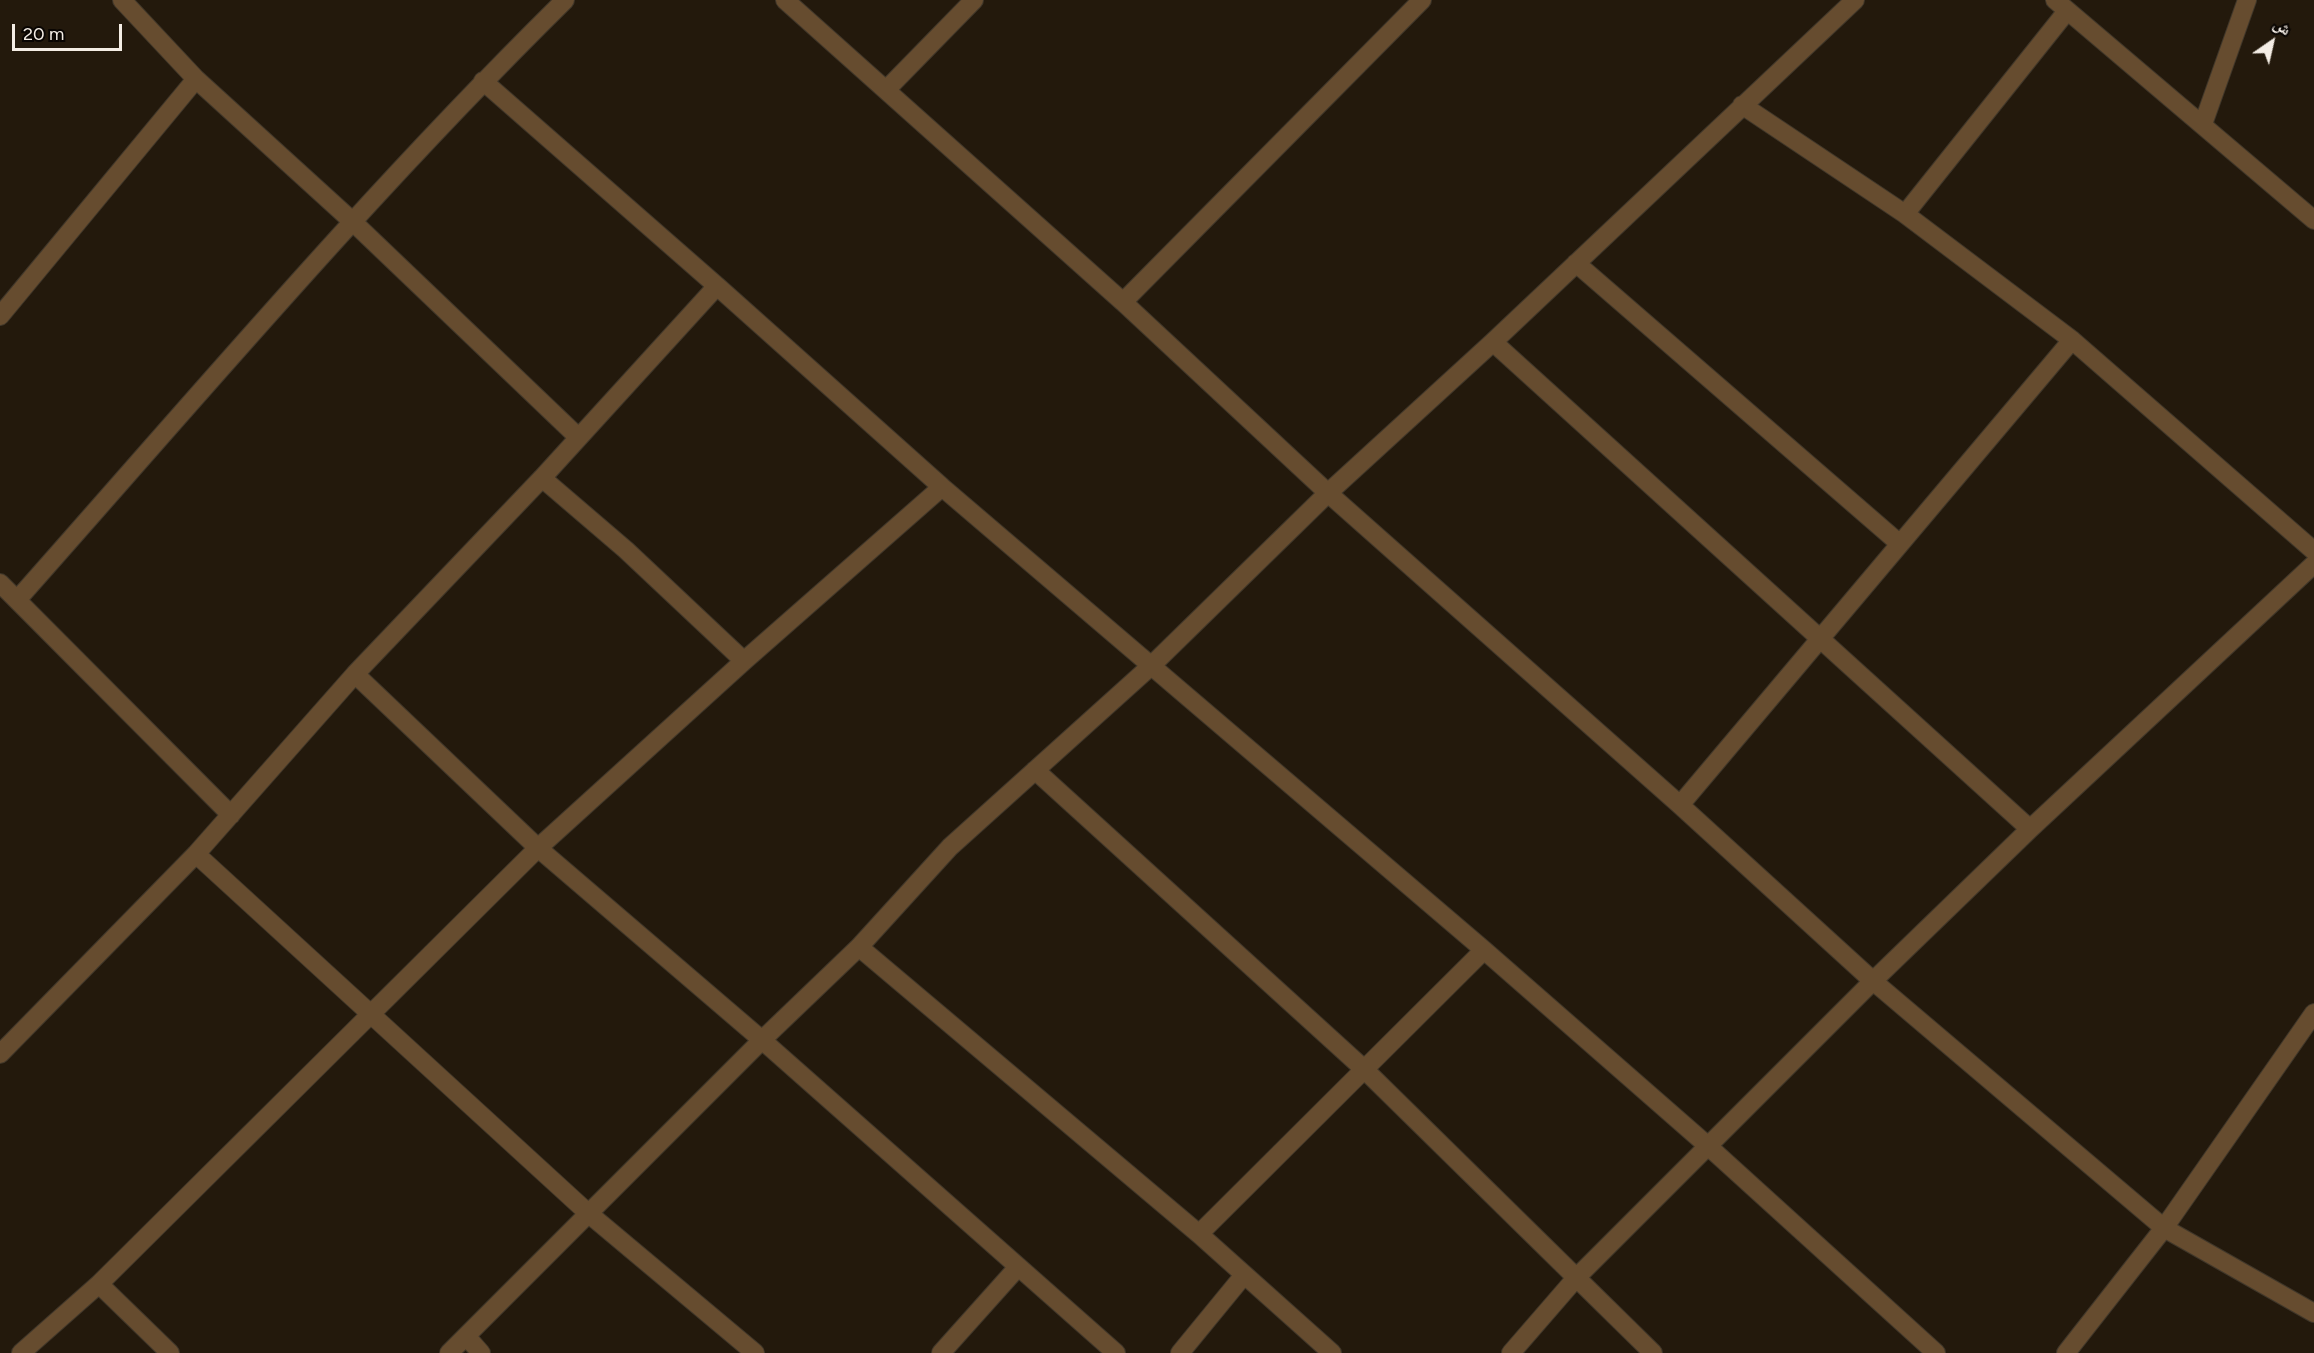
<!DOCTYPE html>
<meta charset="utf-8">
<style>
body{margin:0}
#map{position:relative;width:2314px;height:1353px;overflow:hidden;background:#23190c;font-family:Figtree,"Noto Naskh Arabic",sans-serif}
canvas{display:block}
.north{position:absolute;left:2242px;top:12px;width:60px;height:60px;-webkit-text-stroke:4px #090502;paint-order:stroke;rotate:34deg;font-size:16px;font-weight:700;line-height:24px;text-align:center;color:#f4ede5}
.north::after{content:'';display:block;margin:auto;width:21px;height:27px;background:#f4ede5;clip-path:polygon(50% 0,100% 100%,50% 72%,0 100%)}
.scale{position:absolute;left:12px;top:24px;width:110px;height:27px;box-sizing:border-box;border:3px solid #f4ede5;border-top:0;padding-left:8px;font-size:18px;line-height:21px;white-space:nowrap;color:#f4ede5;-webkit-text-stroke:4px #090502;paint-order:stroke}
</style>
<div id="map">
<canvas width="2314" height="1353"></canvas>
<div class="north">ش</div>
<div class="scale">20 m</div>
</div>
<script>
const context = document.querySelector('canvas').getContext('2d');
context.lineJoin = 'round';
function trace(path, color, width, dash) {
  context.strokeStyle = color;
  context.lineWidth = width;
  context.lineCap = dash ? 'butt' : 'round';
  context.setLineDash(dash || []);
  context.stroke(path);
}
const street = new Path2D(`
 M 122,0 L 196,79 L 352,221 L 578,437
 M 785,0 L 1123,302 L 1422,0
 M 2055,0 L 2314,220
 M 886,90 L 974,0
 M 1742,105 L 1905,214 L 2072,340 L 2314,551
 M 2203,124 L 2247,0
 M 1905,214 L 2067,11
 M 1576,263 L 1900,544
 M 717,286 L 942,487 L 1484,950 L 1708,1146 L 1936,1353
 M 1123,302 L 1328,493 L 1680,805 L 1873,981 L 2164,1228 L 2314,1313
 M 0,316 L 196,79
 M 1493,342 L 2030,829
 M 542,478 L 626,550 L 744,661
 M 0,583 L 231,815
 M 17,600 C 197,397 372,190 565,0
 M 355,674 L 538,848 L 762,1040 L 1116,1353
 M 1035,770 L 1365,1070 L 1653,1353
 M 1680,805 L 2072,340
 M 196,854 L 588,1213 L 755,1353
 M 859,947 L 1199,1234 L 1332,1353
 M 0,1054 L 196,854 L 355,674 L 542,478 L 717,286 L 483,81
 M 1199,1234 L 1484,950
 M 99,1284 L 170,1353
 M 467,1337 L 481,1353
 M 21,1353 L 99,1284 L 538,848 L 744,661 L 942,487
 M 449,1353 L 762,1040 L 859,947 L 950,847 L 1152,665 L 1328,493 L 1493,342 L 1855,0
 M 941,1353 L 1018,1267
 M 1180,1353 L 1244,1275
 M 1511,1353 L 1576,1278 L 1873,981 L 2030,829 L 2314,564
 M 2066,1353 L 2164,1228 L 2314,1013`);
trace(street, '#40372a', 20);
trace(street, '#664c2f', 18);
</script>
